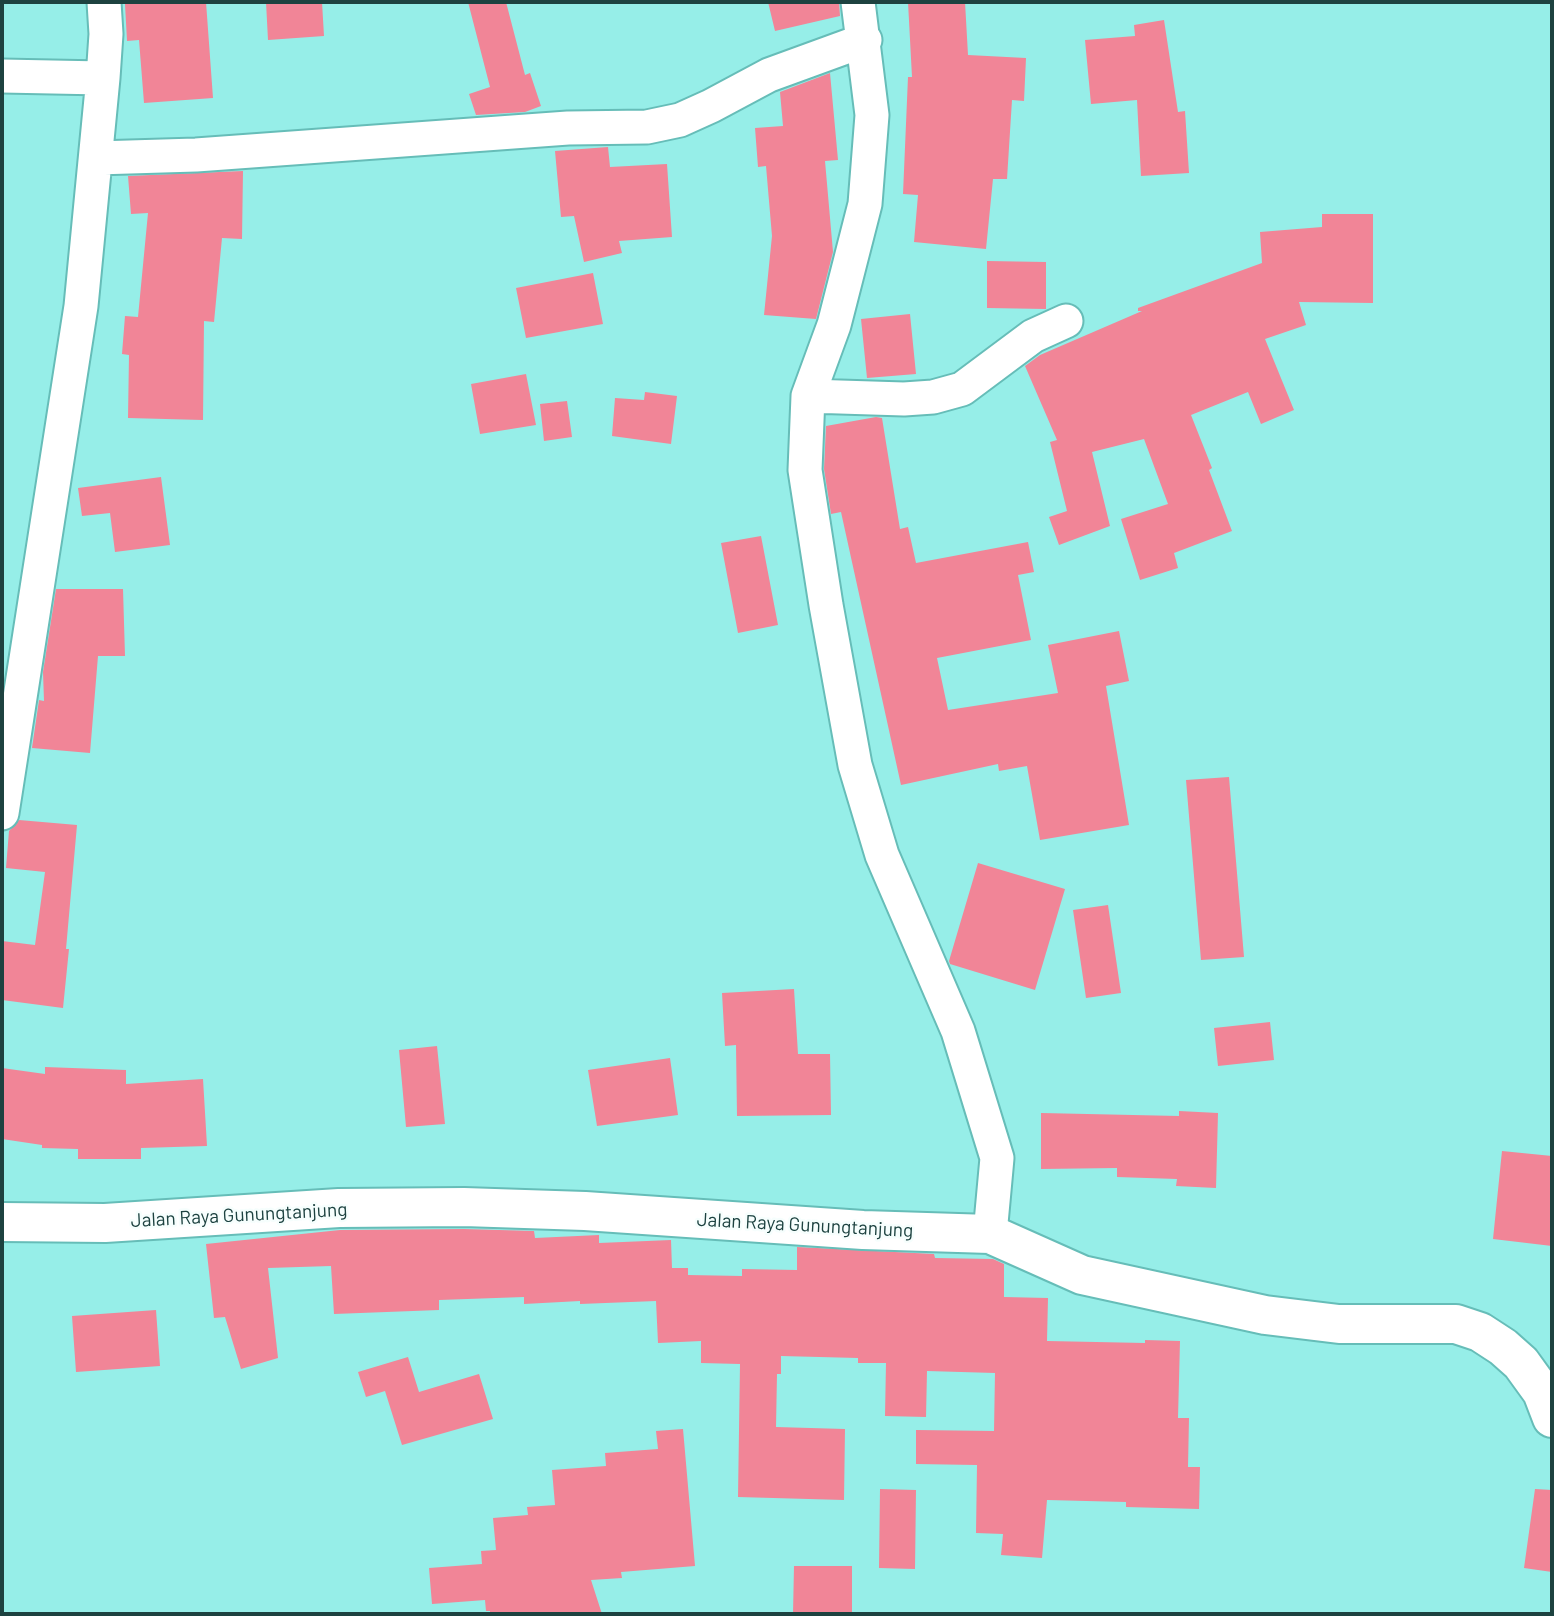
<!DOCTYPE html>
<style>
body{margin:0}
#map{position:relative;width:1554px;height:1616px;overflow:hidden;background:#96eee8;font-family:Barlow,sans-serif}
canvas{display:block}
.frame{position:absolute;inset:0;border:4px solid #1d4240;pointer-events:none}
</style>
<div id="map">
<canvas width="1554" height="1616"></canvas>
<div class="frame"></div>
</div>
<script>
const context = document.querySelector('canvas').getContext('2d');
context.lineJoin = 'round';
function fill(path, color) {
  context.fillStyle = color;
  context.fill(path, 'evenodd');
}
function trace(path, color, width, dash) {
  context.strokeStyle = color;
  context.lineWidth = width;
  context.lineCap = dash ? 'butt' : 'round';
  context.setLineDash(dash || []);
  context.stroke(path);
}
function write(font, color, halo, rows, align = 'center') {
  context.font = font + ' Barlow,sans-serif';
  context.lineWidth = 5;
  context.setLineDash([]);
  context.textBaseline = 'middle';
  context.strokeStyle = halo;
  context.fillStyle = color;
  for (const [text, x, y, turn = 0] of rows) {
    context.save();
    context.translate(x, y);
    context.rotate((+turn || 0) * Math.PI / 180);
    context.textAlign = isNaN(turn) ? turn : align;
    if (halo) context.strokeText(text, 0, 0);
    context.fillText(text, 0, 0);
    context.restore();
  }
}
fill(new Path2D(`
 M 157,2 L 206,2 L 213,98 L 144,103 L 139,40 L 127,41 L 125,4 Z
 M 266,2 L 322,2 L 324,36 L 268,40 Z
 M 468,2 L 506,2 L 525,75 L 530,73 L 541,106 L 525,112 L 476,115 L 469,94 L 490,87 Z
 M 768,2 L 839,2 L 840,16 L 775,31 Z
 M 908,2 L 965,2 L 968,55 L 1026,58 L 1024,101 L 1012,100 L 1007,179 L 993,179 L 986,249 L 914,242 L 918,195 L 903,194 L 908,77 L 912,77 Z
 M 1164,20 L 1178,112 L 1185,111 L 1189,173 L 1141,176 L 1137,100 L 1091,104 L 1085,40 L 1135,36 L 1134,25 Z
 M 830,73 L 838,160 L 825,161 L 833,252 L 816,319 L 764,315 L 772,236 L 766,166 L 758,167 L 755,128 L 783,126 L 780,92 Z
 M 608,147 L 610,167 L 667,164 L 672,237 L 619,241 L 622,253 L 584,262 L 574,216 L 561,217 L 555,151 Z
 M 243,171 L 242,239 L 222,238 L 214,322 L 204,321 L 203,420 L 128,418 L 129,355 L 122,354 L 125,316 L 138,317 L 148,213 L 131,214 L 128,176 Z
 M 1322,214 L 1373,214 L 1373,303 L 1299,302 L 1306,325 L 1265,339 L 1294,410 L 1261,424 L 1248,392 L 1191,415 L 1212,468 L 1209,470 L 1232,531 L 1174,553 L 1178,568 L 1140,580 L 1121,519 L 1168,504 L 1144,439 L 1092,452 L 1110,526 L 1059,545 L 1049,517 L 1067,511 L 1050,442 L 1057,440 L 1025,366 L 1040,355 L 1142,311 L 1138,311 L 1138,308 L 1262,263 L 1260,232 L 1322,227 Z
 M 987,261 L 1046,262 L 1046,309 L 987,308 Z
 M 593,273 L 603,324 L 526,338 L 516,288 Z
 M 910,314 L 916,374 L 867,378 L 861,319 Z
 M 526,374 L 536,425 L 480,434 L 471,384 Z
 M 645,392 L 677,396 L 671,444 L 612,436 L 615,398 L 644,400 Z
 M 567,401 L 572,437 L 544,441 L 540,404 Z
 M 876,417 L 882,418 L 900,529 L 908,527 L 916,563 L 1028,542 L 1034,572 L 1018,575 L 1031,640 L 937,658 L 948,710 L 1058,693 L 1048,645 L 1119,631 L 1129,681 L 1106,686 L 1129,825 L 1040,840 L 1027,766 L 999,771 L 998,764 L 901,785 L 841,512 L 831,514 L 824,469 L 826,426 Z
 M 161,477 L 170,545 L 115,552 L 110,513 L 82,516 L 78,488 Z
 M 761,536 L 778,625 L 738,633 L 721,543 Z
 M 56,589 L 123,589 L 125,656 L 98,656 L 90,753 L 32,748 L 39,700 L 44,701 L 43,672 Z
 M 1229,777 L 1244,957 L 1201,960 L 1186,780 Z
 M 19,820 L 77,825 L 66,949 L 69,949 L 63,1008 L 2,1000 L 2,941 L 35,945 L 45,872 L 6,868 L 9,831 Z
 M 978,863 L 1065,889 L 1035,990 L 950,964 L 949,961 Z
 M 1108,905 L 1121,993 L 1086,998 L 1073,910 Z
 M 794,989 L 798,1054 L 830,1054 L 831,1115 L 737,1116 L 736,1045 L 725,1046 L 722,993 Z
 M 1270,1022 L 1274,1060 L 1218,1066 L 1214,1028 Z
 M 437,1046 L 445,1124 L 406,1127 L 399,1050 Z
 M 670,1058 L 678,1115 L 597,1126 L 588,1070 Z
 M 45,1067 L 126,1070 L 126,1084 L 203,1079 L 207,1146 L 141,1148 L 141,1159 L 78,1159 L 78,1149 L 42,1148 L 42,1145 L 2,1139 L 2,1068 L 45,1074 Z
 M 1179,1111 L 1218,1113 L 1216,1188 L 1176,1186 L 1177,1179 L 1117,1177 L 1117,1168 L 1041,1169 L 1041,1113 L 1179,1116 Z
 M 1502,1151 L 1552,1156 L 1552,1246 L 1493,1239 Z
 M 464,1229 L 534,1231 L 535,1238 L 599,1235 L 599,1243 L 671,1240 L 672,1268 L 688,1268 L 688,1275 L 742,1276 L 742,1269 L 797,1270 L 797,1247 L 934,1254 L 935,1258 L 993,1259 L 1004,1264 L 1004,1297 L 1048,1298 L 1047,1341 L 1145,1343 L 1145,1340 L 1180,1341 L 1178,1418 L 1189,1418 L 1188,1467 L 1200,1467 L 1199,1509 L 1126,1507 L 1126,1502 L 1047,1500 L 1042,1558 L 1001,1555 L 1003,1534 L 976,1533 L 977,1465 L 916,1464 L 916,1430 L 994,1431 L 995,1373 L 927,1371 L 926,1417 L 885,1416 L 886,1363 L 858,1363 L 858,1358 L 781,1356 L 781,1374 L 777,1374 L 776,1427 L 845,1429 L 844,1500 L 738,1497 L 740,1364 L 701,1363 L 701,1341 L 658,1343 L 656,1301 L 580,1304 L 580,1301 L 524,1304 L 524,1297 L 439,1300 L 439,1310 L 334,1314 L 331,1266 L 268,1268 L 278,1358 L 241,1369 L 225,1317 L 214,1318 L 206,1244 L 340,1230 Z
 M 156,1310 L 160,1366 L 76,1372 L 72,1316 Z
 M 408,1357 L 419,1392 L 479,1374 L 493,1419 L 402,1445 L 385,1391 L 366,1397 L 358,1372 Z
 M 683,1429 L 695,1566 L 621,1572 L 622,1578 L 591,1580 L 602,1614 L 490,1614 L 490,1611 L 486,1611 L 485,1600 L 432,1604 L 429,1568 L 482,1564 L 481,1551 L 496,1550 L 493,1518 L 528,1515 L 527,1507 L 555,1505 L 552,1470 L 606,1466 L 605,1453 L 658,1449 L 656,1431 Z
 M 880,1489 L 916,1490 L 915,1569 L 879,1568 Z
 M 1535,1489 L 1552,1490 L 1552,1572 L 1524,1568 Z
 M 794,1566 L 852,1566 L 852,1614 L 793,1614 Z`), '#f18597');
const street = new Path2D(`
 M 858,2 L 872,115 L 865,204 L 834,325 L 808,396 L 805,470 L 826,605 L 855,765 L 882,855 L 958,1031 L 997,1158 L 990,1234
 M 2,76 L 103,78
 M 96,158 L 196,155 L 568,128 L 647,127 L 680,120 L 711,106 L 769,75 L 865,40
 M 808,396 L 904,399 L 933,397 L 962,389 L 1033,336 L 1066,321
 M 2,813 L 81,306 L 103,78 L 106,34 L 104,2`);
const secondary = new Path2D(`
 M 2,1222 L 105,1223 L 339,1208 L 464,1207 L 585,1211 L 863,1230 L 990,1234 L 1082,1275 L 1265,1315 L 1339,1324 L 1456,1324 L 1480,1332 L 1503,1347 L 1521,1363 L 1542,1392 L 1552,1418`);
trace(street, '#66bdb8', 37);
trace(secondary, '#66bdb8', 42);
trace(street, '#fff', 33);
trace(secondary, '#fff', 38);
write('19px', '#1d4240', '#f6fefd', [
 ["Jalan Raya Gunungtanjung",239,1215,-3],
 ["Jalan Raya Gunungtanjung",805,1225,3]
]);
</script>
